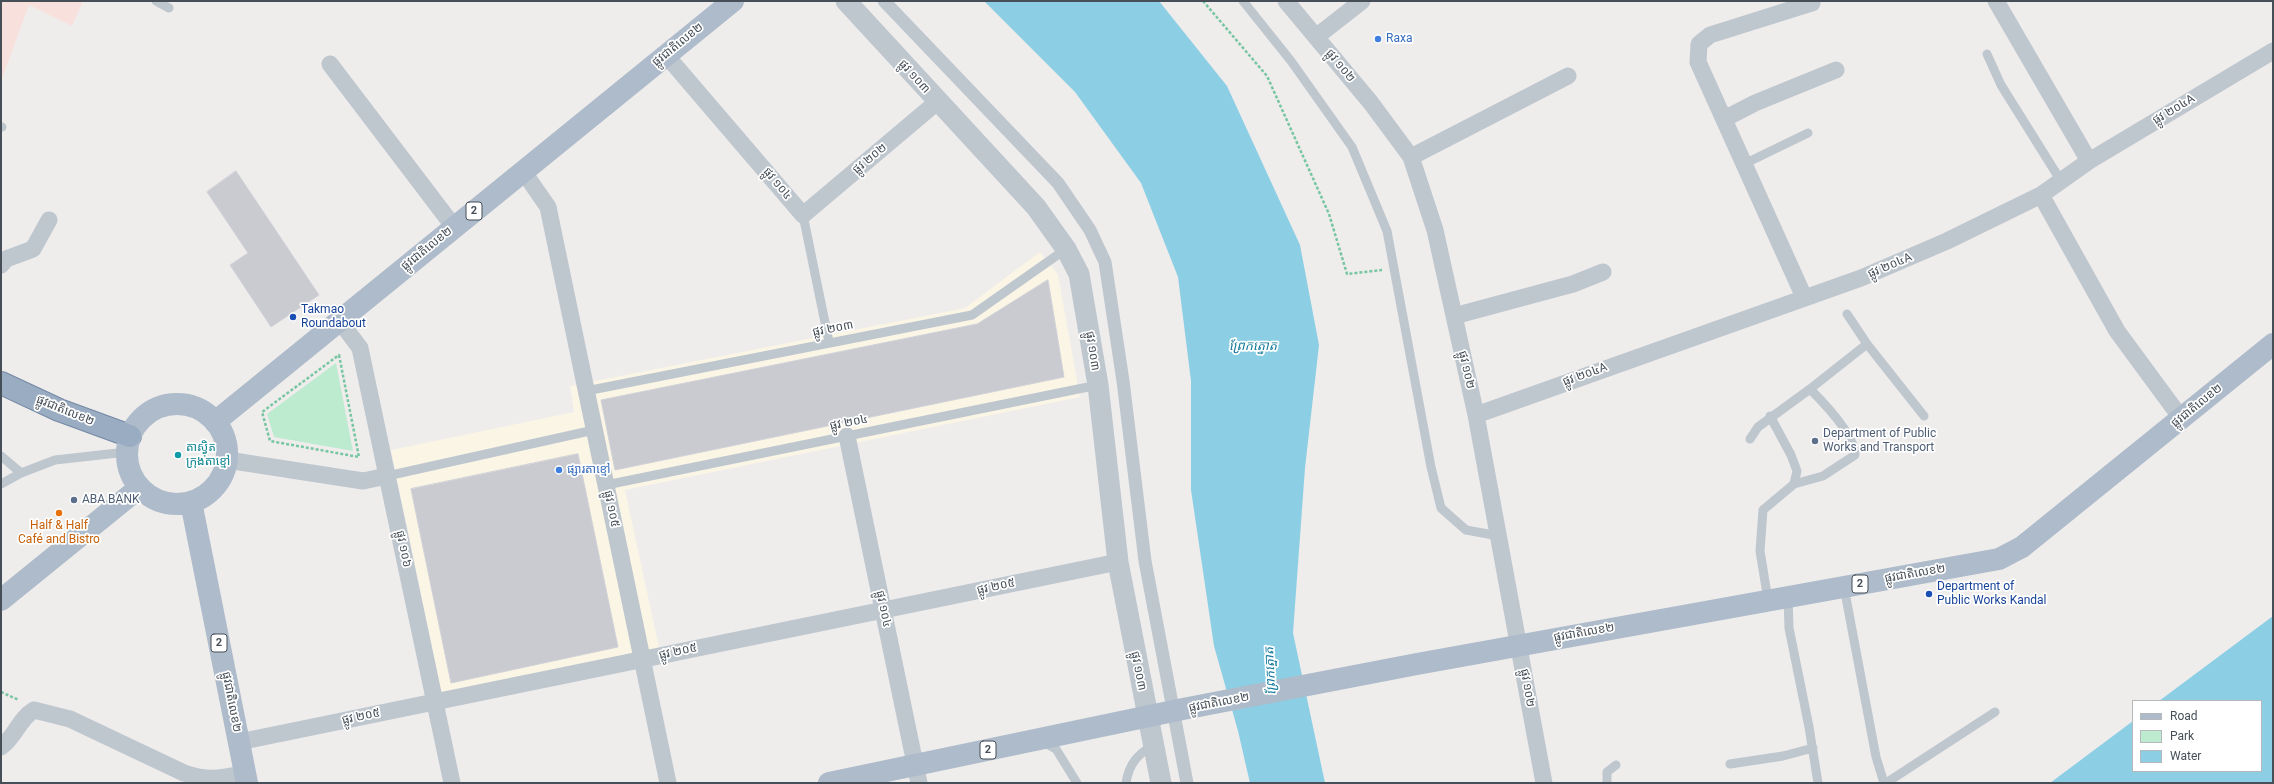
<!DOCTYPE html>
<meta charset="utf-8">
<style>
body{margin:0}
#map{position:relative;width:2274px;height:784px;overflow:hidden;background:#efecec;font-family:Roboto,sans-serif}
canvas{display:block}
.frame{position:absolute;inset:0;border:2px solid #464f58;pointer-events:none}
.legend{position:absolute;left:2132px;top:700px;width:130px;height:72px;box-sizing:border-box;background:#fff;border:1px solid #b5b9bc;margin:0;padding:5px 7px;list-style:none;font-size:12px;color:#464f58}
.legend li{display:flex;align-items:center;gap:8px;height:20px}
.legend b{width:20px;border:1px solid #b5b9bc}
</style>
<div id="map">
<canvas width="2274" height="784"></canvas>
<div class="frame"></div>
<ul class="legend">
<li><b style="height:5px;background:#adbbca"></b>Road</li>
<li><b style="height:11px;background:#bcebd0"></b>Park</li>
<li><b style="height:11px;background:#8ccfe5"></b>Water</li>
</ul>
</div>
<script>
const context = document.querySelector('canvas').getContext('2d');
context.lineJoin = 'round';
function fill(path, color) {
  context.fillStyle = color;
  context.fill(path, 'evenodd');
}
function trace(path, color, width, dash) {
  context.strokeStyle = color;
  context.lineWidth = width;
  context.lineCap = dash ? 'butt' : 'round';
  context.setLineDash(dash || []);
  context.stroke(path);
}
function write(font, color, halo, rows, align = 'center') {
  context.font = font + ' Roboto,"Noto Sans Khmer",sans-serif';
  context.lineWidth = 3.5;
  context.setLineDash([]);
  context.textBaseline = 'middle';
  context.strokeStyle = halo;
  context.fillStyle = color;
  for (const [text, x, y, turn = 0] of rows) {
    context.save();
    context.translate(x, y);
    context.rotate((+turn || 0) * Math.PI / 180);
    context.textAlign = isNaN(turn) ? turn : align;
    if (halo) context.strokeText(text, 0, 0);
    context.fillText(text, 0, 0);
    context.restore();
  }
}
fill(new Path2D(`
 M 1040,252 L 1058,275 L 1080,397 L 625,490 L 660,652 L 442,695 L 391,450 L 574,412 L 570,386 L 965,308 Z`), '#faf5e5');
fill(new Path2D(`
 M 1,1 L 83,1 L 72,26 L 29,5 L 1,81 Z`), '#f8e0dd');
fill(new Path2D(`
 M 336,363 L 353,451 L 274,437 L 267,414 Z`), '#bcebd0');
fill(new Path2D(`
 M 984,1 L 1159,1 L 1227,86 L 1300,245 L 1319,345 L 1305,468 L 1293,633 L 1325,783 L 1250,783 L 1238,731 L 1214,646 L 1191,490 L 1191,381 L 1178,277 L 1141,183 L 1075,92 Z
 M 2273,616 L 2273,783 L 2050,783 L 2133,721 L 2133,771 L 2261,771 L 2261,701 L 2159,701 Z`), '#8ccfe5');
const building = new Path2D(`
 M 236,171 L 319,295 L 271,327 L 230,265 L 248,253 L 207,192 Z
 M 1048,280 L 1064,377 L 615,470 L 601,400 L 977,324 Z
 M 578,454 L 618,647 L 451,683 L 411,489 Z`);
fill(building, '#cacbd1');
trace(building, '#d1d2d8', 1);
const trunk = new Path2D(`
 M 1,383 L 59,410 L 130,436`);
trace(trunk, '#7288a4', 24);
trace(new Path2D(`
 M 1203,1 L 1267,76 L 1329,214 L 1347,274 L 1382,270
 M 339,355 L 359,457 L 270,441 L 262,412 Z
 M 1,692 L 19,700`), '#77c6a2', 2.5, [3, 2]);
trace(new Path2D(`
 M 156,1 L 169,8
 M 1243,1 L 1291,61 L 1352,147 L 1387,231 L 1431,467 L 1441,508 L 1466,530 L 1499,536
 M 1987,54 L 2001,85 L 2061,181
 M 1,127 L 2,127
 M 1744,164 L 1808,133
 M 803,215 L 829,342
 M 1847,314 L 1867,344 L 1924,416
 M 1810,389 L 1867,344
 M 586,391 L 972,315 L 1066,249
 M 1770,416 L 1791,455 L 1797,471 L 1794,484
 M 1750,439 L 1758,427 L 1810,389 C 1824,403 1855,435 1855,455 L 1823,476 L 1794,484 L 1763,510 L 1760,551 L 1768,600
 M 1,456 L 21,473
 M 387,476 L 594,430
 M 1,484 L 21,473 L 55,460 L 127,452
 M 606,485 L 1098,385
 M 1844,587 L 1876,757 L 1884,783
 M 1788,597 L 1789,628 L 1809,727 L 1818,783
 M 1042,741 L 1056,749 L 1077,783
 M 1730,764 L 1783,756 L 1813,748
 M 1126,783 C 1129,764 1137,755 1153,745
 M 1607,783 L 1607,772 L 1616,765
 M 1886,783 L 1995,712`), '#bec6ce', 9);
trace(new Path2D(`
 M 884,1 L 1058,183 L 1090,230 L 1105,262 L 1123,381 L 1145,561 L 1187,783`), '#bec6ce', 13);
trace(new Path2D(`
 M 1286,1 L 1371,103 L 1411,157 L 1435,230 L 1476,415 L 1544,783
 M 1996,1 L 2089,161
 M 1316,37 L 1362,1
 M 666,55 L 803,215 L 937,102
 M 330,64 L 454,227
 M 1724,119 L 1755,103 L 1836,70
 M 1411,157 L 1568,76
 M 523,171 L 548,207 L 668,783
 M 2041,195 L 2117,331 L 2181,418
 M 1,265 L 6,259 L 33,249 L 49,220
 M 1804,297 L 1698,62 L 1699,44 L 1710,35 L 1812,3
 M 1454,316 L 1573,284 L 1603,272
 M 339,320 L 360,348 L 452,783
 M 1476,415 L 1861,278 L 1947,241 L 2041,195 L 2089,161 L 2273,51
 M 847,436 L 919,783
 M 227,460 L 363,481 L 387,476
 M 239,742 L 1118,562
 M 1,747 C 16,736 18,720 34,710 L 70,719 L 184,773 C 208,781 221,779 245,773`), '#bec6ce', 17);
trace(new Path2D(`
 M 846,1 L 1036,207 L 1066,249 L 1079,274 L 1098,385 L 1118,562 L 1161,783`), '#bec6ce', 21);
trace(new Path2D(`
 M127 454a50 50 0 1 1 100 0a50 50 0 1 1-100 0Z
 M 215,422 L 733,1
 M 191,502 L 247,783
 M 1,600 L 139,488
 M 829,783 L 1183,709 L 1417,664 L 1999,559 L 2022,547 L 2273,344`), '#adbbca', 22);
trace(trunk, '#9aacc2', 22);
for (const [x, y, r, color] of [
 [1378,39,4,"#3f7fe0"],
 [293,317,4,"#1a4fb4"],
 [1815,441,4,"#5c6f8a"],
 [178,455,4,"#0f9aa8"],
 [559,470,4,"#3f7fe0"],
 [74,500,4,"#5c6f8a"],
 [59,513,4,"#e8710a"],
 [1929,594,4,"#1a4fb4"]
]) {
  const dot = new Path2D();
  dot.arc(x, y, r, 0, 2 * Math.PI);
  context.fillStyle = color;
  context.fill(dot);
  trace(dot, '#fff', 1.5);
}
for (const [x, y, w] of [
 [474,211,16],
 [1860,584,16],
 [219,643,16],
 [988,750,16]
]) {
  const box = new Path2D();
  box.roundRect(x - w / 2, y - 9, w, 18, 3);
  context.fillStyle = '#fff';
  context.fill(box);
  trace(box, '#464f58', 1);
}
write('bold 11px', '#464f58', null, [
 ["2",474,211],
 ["2",1860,584],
 ["2",219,643],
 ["2",988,750]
]);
write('12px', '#366cbe', '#fff', [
 ["Raxa",1386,39],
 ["ផ្សារតាខ្មៅ",567,470]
], 'left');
write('12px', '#464f58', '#fff', [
 ["ផ្លូវជាតិលេខ២",678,45,-39],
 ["ផ្លូវ ១០២",1340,66,50],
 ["ផ្លូវ ១០៣",914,77,48],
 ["ផ្លូវ ២០៤A",2174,110,-31],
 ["ផ្លូវ ២០២",870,159,-40],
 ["ផ្លូវ ១០៤",777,184,50],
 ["ផ្លូវជាតិលេខ២",427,249,-39],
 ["ផ្លូវ ២០៤A",1890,266,-23],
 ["ផ្លូវ ២០៣",833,329,-11],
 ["ផ្លូវ ១០៣",1092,351,81],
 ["ផ្លូវ ១០២",1466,370,77],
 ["ផ្លូវ ២០៤A",1585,375,-20],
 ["ផ្លូវជាតិលេខ២",2197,406,-39],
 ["ផ្លូវជាតិលេខ២",65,411,22],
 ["ផ្លូវ ២០៤",849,423,-11],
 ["ផ្លូវ ១០៥",611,509,78],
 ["ផ្លូវ ១០៦",403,549,78],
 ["ផ្លូវជាតិលេខ២",1915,574,-10],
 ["ផ្លូវ ២០៥",996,587,-12],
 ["ផ្លូវ ១០៤",883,609,78],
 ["ផ្លូវជាតិលេខ២",1584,633,-10],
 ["ផ្លូវ ២០៥",678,652,-12],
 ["ផ្លូវ ១០៣",1138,671,79],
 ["ផ្លូវ ១០២",1527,688,80],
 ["ផ្លូវជាតិលេខ២",231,702,79],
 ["ផ្លូវជាតិលេខ២",1219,703,-11],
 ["ផ្លូវ ២០៥",361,717,-12]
]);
write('12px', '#164399', '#fff', [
 ["Takmao",301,310],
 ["Roundabout",301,324],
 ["Department of",1937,587],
 ["Public Works Kandal",1937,601]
], 'left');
write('12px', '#4e5e75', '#fff', [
 ["Department of Public",1823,434],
 ["Works and Transport",1823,448],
 ["ABA BANK",82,500]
], 'left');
write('12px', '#0d838f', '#fff', [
 ["តាស្វុិត",186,448],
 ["ក្រុងតាខ្មៅ",186,462]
], 'left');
write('12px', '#c56008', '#fff', [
 ["Half & Half",59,526],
 ["Café and Bistro",59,540]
]);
write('italic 13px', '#157b9c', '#fff', [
 ["ព្រែកត្នោត",1253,347],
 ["ព្រែកត្នោត",1271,671,-93]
]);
</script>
